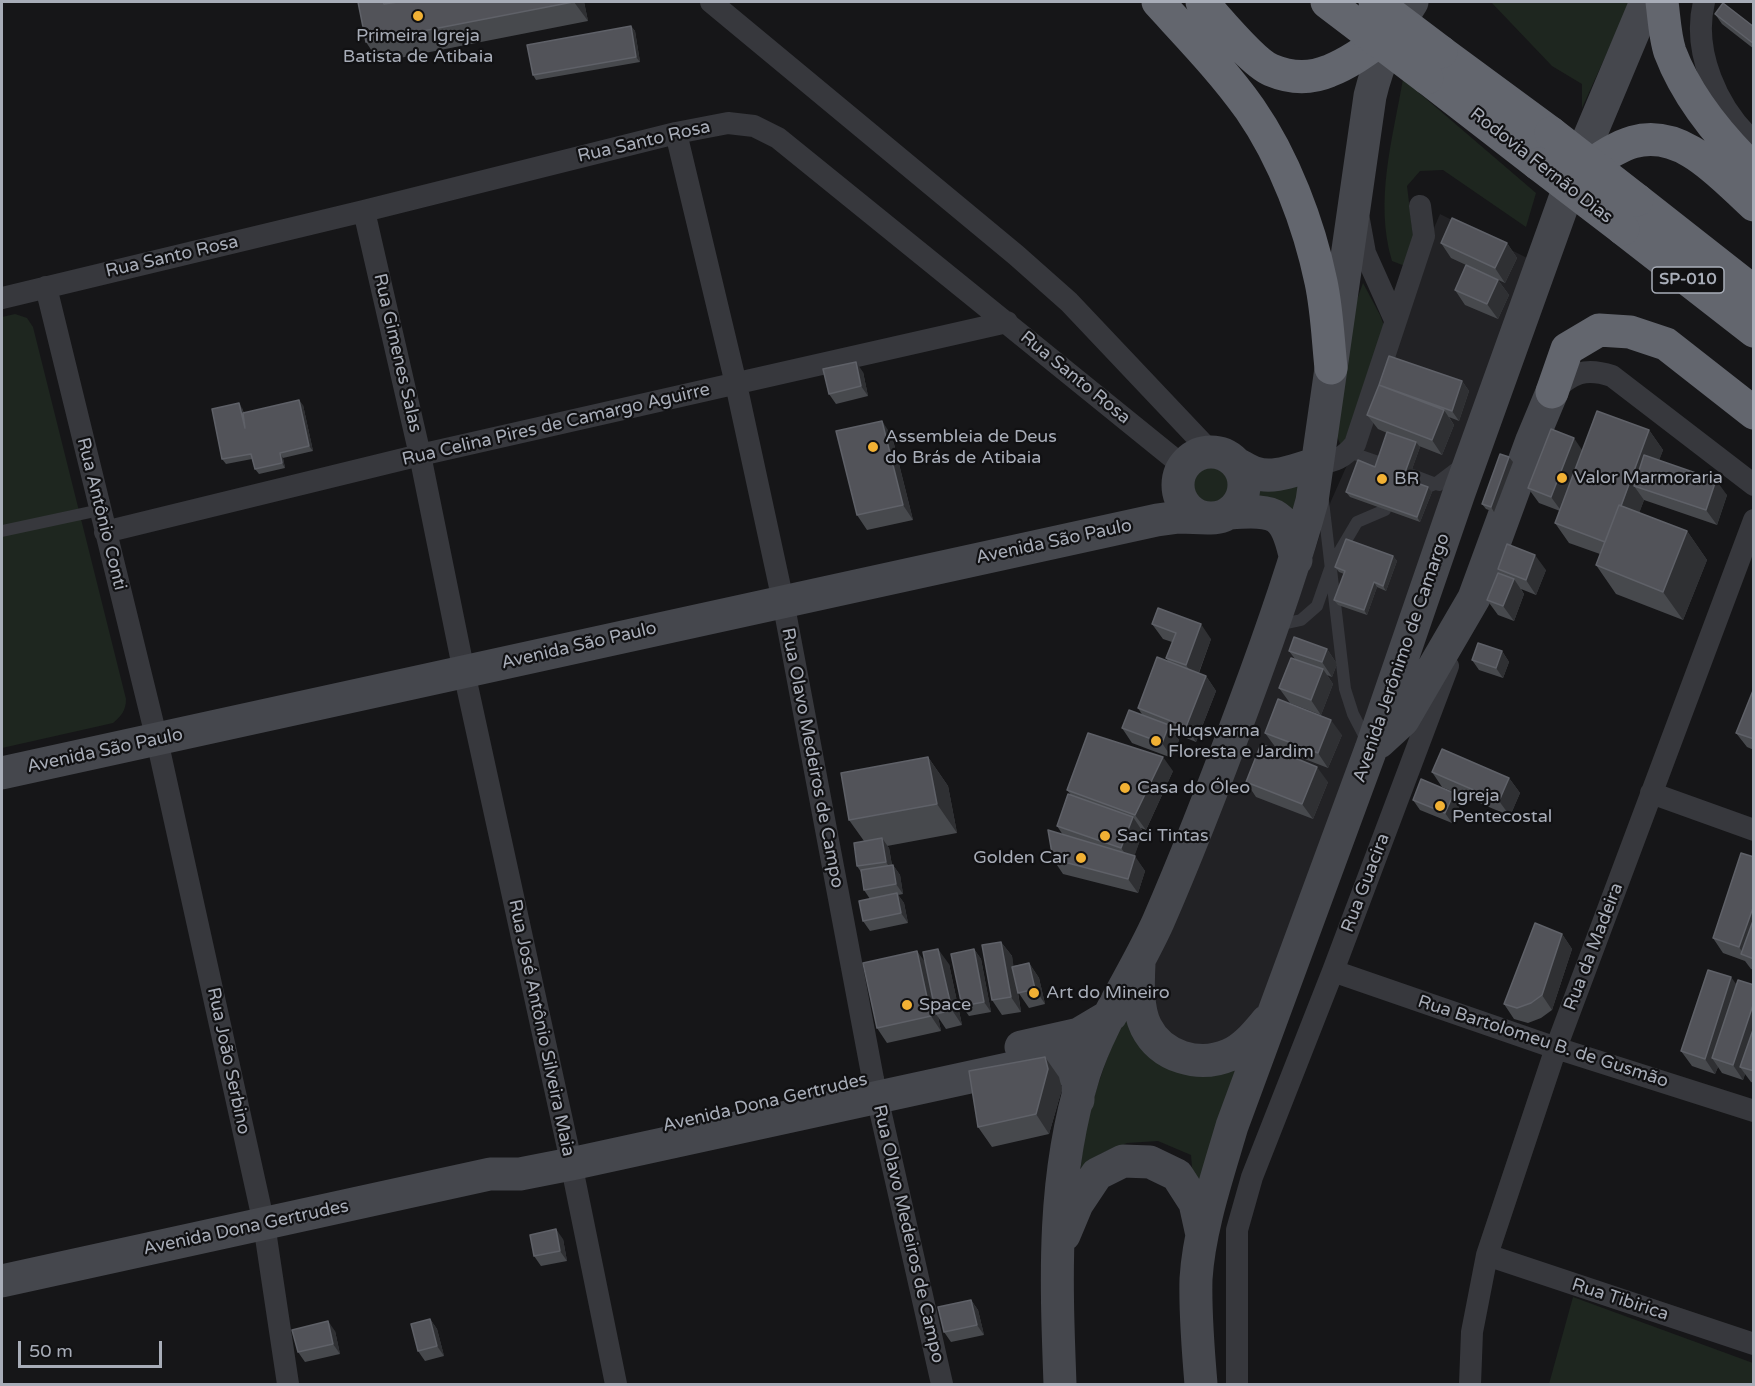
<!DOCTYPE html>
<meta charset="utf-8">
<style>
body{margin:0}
#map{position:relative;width:1755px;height:1386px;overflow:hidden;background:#161618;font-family:"Varela Round",sans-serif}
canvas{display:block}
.frame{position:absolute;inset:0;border:3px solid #a8adb8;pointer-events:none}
.scale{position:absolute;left:18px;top:1341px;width:144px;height:27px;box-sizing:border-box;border:3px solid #a8adb8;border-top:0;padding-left:8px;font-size:18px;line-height:21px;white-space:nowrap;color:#a8adb8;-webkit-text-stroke:4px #111113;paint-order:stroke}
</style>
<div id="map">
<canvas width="1755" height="1386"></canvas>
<div class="frame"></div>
<div class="scale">50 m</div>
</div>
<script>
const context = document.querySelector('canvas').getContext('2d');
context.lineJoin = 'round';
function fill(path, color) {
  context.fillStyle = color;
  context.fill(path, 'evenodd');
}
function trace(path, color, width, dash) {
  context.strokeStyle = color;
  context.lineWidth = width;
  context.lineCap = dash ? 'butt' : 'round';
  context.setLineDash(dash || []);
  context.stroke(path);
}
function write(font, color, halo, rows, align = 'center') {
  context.font = font + ' "Varela Round",sans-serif';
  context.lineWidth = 4.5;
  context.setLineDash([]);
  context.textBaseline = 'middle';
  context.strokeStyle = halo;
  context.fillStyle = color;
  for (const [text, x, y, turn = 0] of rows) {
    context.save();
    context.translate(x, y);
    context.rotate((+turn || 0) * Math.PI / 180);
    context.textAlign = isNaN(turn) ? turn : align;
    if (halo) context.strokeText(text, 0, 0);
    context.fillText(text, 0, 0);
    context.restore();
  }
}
fill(new Path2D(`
 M 1440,214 L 1533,261 L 1265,1004 L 1229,1042 L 1186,1049 L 1153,1019 L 1155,962 L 1292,620 L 1331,501 L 1347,465 L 1428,242 Z`), '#222225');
fill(new Path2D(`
 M 1491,2 L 1630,2 L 1582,108 L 1582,84 L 1552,66 Z
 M 1403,79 L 1536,193 L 1526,227 L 1443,170 L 1420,171 L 1407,186 L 1415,251 L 1405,266 L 1392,261 C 1374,201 1393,138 1403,79 Z
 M 1363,283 L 1380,315 L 1386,331 L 1342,448 L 1335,432 L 1350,319 Z
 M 15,314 L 27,318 L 33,327 L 126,699 C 126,711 121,716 113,723 L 2,748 L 2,317 Z
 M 1212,461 C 1246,465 1242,492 1218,507 L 1195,502 C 1179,482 1189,466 1212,461 Z
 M 1303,470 L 1295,524 L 1241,504 L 1246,495 L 1248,486 Z
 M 1125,1007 L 1142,1041 L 1240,1054 L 1204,1183 L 1193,1179 L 1191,1155 L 1158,1141 L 1127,1143 L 1100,1154 L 1080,1183 C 1081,1145 1089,1109 1102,1073 C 1109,1051 1120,1030 1125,1007 Z
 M 1573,1297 L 1753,1363 L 1753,1384 L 1549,1384 Z`), '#1e261f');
trace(new Path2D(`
 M 1349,452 L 1381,463
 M 1410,474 L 1439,485
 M 1423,489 L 1435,484 L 1460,465
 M 1323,501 L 1345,689 L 1353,714 L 1367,741
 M 2,531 L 100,510
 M 1278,625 L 1301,620 L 1317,606 L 1331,566 L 1357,522 L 1385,510`), '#37383d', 12);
trace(new Path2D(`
 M 711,2 L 1016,255 L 1069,302 L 1210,451
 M 1704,2 C 1692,51 1717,109 1754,142
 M 676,133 L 736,384 L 783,601 L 873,1079 L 942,1384
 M 364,211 L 420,455 L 464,672 L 568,1148 L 616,1384
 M 1359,220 L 1365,253 L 1395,320
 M 46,287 L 157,740 L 264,1224 L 288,1384
 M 2,298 L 364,211 L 676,133 L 728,123 L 754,126 L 778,138 L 1183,466
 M 1552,392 C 1572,373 1585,367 1612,376 L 1754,485
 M 1317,464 C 1334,462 1344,458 1355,444 L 1424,236 L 1420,206
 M 105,532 L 420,455 L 1007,322
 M 1651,793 L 1754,830
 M 1333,971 L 1556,1048 L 1754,1111
 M 1487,1255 L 1754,1344
 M 1237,1384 L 1237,1230 L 1252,1177 L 1333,971 L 1448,666
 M 1470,1384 L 1472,1332 L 1487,1255 L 1556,1048 L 1754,520`), '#37383d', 22);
trace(new Path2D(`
 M1178 485a33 33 0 1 1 66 0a33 33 0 1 1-66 0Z
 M 1237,464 C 1243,467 1249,471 1255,473 C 1275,480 1298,468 1317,464
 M 1230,513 C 1277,509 1286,513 1296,560
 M 1379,742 L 1403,720 L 1474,598 L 1532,440 L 1552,392
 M 2,773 L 1157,520 L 1179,517 L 1208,518
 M 1139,963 C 1138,983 1137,1009 1146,1027 C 1161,1057 1199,1068 1229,1055 C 1245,1048 1256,1034 1267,1021
 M 1021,1047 L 1079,1034 L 1111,1015
 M 1064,1235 L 1077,1204 L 1097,1174 L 1123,1161 L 1150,1162 L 1177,1175 L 1195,1203 L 1202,1235
 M 2,1281 L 490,1174 L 520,1174 L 571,1164 L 1044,1061 L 1057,1060 L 1067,1062 L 1078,1081 L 1078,1100
 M 1060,1384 C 1056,1277 1052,1178 1084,1074 C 1101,1021 1135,973 1158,922 C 1189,851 1217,778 1244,705 C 1269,638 1293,571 1312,501 L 1370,96 C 1379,59 1392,33 1412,2
 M 1201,1384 C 1198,1349 1195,1314 1196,1279 C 1199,1229 1218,1174 1232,1126 L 1371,749 L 1459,493 L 1573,176 L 1646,2`), '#45474d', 33);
trace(new Path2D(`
 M 1158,2 C 1189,36 1223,71 1250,109 C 1284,158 1309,224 1321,282 C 1327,310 1328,340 1331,368
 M 1202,2 C 1217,18 1252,62 1271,70 C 1290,78 1310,79 1329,71 C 1352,62 1372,46 1392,32
 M 1662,2 C 1664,17 1665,37 1670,52 C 1687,97 1720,137 1754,170
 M 1441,52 L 1551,133
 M 1427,78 L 1538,164
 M 1573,176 C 1592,165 1612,148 1633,142 C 1682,128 1721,175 1754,205
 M 1637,200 L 1754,292
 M 1623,229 L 1754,331
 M 1552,392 L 1567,349 L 1599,330 L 1630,332 L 1666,344 L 1754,413`), '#63666e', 33);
trace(new Path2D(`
 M 1327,2 L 1427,78
 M 1375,2 L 1441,52
 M 1551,133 L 1637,200
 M 1538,164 L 1623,229`), '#63666e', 33);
fill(new Path2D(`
 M 358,2 L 390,2 L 391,3 L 391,2 L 584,2 L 588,21 L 379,62 L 366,42 Z
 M 1715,14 L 1754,27 L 1754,49 L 1722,24 Z
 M 631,26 L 635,31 L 640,62 L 536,80 L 533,75 Z
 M 1441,243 L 1507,243 L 1517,258 L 1505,283 L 1451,258 Z
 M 1498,280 L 1509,295 L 1498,319 L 1465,305 L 1455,290 Z
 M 863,372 L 868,396 L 836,404 L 829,394 Z
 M 1462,381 L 1469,391 L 1459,421 L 1449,417 L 1454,425 L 1442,455 L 1419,446 L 1420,447 L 1408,480 L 1428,487 L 1432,492 L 1420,522 L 1350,497 L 1346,492 L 1375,467 L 1387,433 L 1378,429 L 1367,415 Z
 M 303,405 L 313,451 L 283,458 L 285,468 L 259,474 L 255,469 L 252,459 L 226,464 L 222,459 L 242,408 L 244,413 Z
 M 1649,430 L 1663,450 L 1659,460 L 1727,495 L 1717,525 L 1644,500 L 1639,513 L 1687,531 L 1707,560 L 1683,620 L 1616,594 L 1596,565 L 1600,554 L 1569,543 L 1555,523 L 1560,511 L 1539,503 L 1528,488 L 1582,450 Z
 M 892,436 L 913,520 L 867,530 L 857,515 Z
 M 1513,462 L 1494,512 L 1486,509 L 1482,504 Z
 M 1393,556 L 1397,561 L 1386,591 L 1377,587 L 1367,615 L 1338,605 L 1334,600 L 1344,574 L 1339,572 L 1335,567 Z
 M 1498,569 L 1546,570 L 1536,595 L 1521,589 L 1524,594 L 1514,621 L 1498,615 L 1487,600 L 1501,574 Z
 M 1152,624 L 1211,639 L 1199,673 L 1206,676 L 1216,691 L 1196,742 L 1174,733 L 1179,740 L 1172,758 L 1132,743 L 1122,728 L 1143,716 L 1138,708 L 1169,662 L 1166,658 L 1172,642 L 1163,639 Z
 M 1327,649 L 1337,664 L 1332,677 L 1327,675 L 1333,684 L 1321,715 L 1290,703 L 1279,688 L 1295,659 L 1289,651 Z
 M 1502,651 L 1509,662 L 1503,678 L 1479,670 L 1472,660 Z
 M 1754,688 L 1754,750 L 1747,747 L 1736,733 Z
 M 1265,733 L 1342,735 L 1328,768 L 1276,748 Z
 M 928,757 L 948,786 L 957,833 L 887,846 L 889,848 L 892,865 L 893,865 L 900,875 L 903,894 L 898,895 L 904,903 L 908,923 L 870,931 L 863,921 L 870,899 L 864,890 L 861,872 L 857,866 L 864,841 L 849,820 Z
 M 1173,771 L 1146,830 L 1141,828 L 1143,832 L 1134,856 L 1145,871 L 1138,893 L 1063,874 L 1053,859 L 1063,835 L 1057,826 L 1071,795 L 1067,790 Z
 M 1432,772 L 1509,778 L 1520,793 L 1510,816 L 1442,787 Z
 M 1246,782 L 1328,782 L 1313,819 L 1256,797 Z
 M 1413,800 L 1461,803 L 1452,823 L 1420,810 Z
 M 1754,857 L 1754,970 L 1751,969 L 1745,961 L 1723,953 L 1713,938 Z
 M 1562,934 L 1572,949 L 1552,1010 L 1541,1018 L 1528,1023 L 1514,1019 L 1504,1004 Z
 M 1001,942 L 1012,956 L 1013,966 L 1029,963 L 1039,978 L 1045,1004 L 1029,1008 L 1018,992 L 1021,1012 L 1002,1015 L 992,1000 Z
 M 974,949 L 981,959 L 991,1012 L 969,1016 L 962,1006 Z
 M 925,962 L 949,964 L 962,1025 L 946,1029 L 938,1017 L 941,1031 L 887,1043 L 877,1028 Z
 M 1736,984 L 1754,985 L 1754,1083 L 1751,1082 L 1745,1074 L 1743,1080 L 1722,1073 L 1718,1067 L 1715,1074 L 1692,1066 L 1681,1051 Z
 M 1045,1057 L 1059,1077 L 1062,1089 L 1049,1134 L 992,1147 L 978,1127 Z
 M 563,1239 L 567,1261 L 541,1266 L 534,1256 Z
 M 971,1300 L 978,1310 L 984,1335 L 951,1342 L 944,1332 Z
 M 430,1319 L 437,1329 L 444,1356 L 425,1361 L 418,1351 Z
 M 335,1331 L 340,1354 L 305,1362 L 298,1352 Z`), '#47494d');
fill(new Path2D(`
 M 574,2 L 584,2 L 588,21 Z
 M 631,26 L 635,31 L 640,62 L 636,57 Z
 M 1507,243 L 1517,258 L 1505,283 L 1495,268 Z
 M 1498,280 L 1509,295 L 1498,319 L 1487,304 Z
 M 856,362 L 863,372 L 868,396 L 861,386 Z
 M 1462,381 L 1469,391 L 1459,421 L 1452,411 Z
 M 299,400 L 303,405 L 313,451 L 309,446 Z
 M 239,403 L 242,408 L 248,433 L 245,428 Z
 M 1444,410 L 1454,425 L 1442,455 L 1432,440 Z
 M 882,421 L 892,436 L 913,520 L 903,505 Z
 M 1649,430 L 1663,450 L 1648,490 L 1634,486 L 1644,500 L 1621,562 L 1608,543 Z
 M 1574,438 L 1584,453 L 1562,512 L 1551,497 Z
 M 1416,442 L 1420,447 L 1407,483 L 1403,478 Z
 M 280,453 L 283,458 L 285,468 L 282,463 Z
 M 1509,457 L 1513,462 L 1494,512 L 1491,507 Z
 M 1716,480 L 1727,495 L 1717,525 L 1706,510 Z
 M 1428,487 L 1432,492 L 1420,522 L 1417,517 Z
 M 1687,531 L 1707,560 L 1683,620 L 1663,592 Z
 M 1535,555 L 1546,570 L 1536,595 L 1526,580 Z
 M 1393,556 L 1397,561 L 1386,591 L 1383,586 Z
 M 1514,579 L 1524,594 L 1514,621 L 1503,606 Z
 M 1374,582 L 1377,587 L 1367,615 L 1364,610 Z
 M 1201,624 L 1211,639 L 1196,680 L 1186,665 Z
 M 1327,649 L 1337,664 L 1332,677 L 1322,662 Z
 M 1502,651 L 1509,662 L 1503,678 L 1496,668 Z
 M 1323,669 L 1333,684 L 1321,715 L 1311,700 Z
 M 1206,676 L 1216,691 L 1196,742 L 1186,727 Z
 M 1331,720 L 1342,735 L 1328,768 L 1318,753 Z
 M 1169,725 L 1179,740 L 1172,758 L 1162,743 Z
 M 928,757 L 948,786 L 957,833 L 937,804 Z
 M 1163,757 L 1173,771 L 1146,830 L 1135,815 Z
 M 1317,767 L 1328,782 L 1313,819 L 1302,804 Z
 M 1509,778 L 1520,793 L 1510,816 L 1499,801 Z
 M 1454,793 L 1461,803 L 1452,823 L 1445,813 Z
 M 1133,817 L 1143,832 L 1132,863 L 1121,848 Z
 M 882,838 L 889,848 L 893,872 L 886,862 Z
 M 1135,856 L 1145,871 L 1138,893 L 1128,879 Z
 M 893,865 L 900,875 L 903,894 L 896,884 Z
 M 897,893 L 904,903 L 908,923 L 901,913 Z
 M 1754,905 L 1754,951 L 1745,956 L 1739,947 Z
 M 1562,934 L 1572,949 L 1552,1010 L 1542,995 Z
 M 1001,942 L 1012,956 L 1021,1012 L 1011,997 Z
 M 938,949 L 949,964 L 962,1025 L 952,1010 Z
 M 974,949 L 981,959 L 991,1012 L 984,1002 Z
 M 917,951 L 928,966 L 936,1014 L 938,1017 L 941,1031 L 931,1016 Z
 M 1029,963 L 1039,978 L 1045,1004 L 1035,989 Z
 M 1731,977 L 1742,992 L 1712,1058 L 1718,1067 L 1715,1074 L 1705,1059 Z
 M 1754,1002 L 1754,1049 L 1740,1067 L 1745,1074 L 1743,1080 L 1733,1065 Z
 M 1045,1057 L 1059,1077 L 1062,1089 L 1049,1134 L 1036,1114 Z
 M 556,1229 L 563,1239 L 567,1261 L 560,1251 Z
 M 971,1300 L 978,1310 L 984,1335 L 977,1325 Z
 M 430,1319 L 437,1329 L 444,1356 L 437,1346 Z
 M 328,1321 L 335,1331 L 340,1354 L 333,1344 Z`), '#2f3033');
const building = new Path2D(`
 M 358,2 L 383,2 L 384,4 L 398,2 L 573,2 L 366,42 Z
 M 1723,3 L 1754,27 L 1754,44 L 1715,14 Z
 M 631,26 L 636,57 L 533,75 L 527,45 Z
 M 1452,218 L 1507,243 L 1495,268 L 1441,243 Z
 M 1466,265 L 1498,280 L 1487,304 L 1455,290 Z
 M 1389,356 L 1462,381 L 1452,411 L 1379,385 Z
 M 856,362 L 861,386 L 829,394 L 823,369 Z
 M 1379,385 L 1444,410 L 1432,440 L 1367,415 Z
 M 299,400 L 309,446 L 280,453 L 282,463 L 255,469 L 251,454 L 222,459 L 212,409 L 239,403 L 245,428 L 243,413 Z
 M 1597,411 L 1649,430 L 1621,506 L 1619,505 L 1605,542 L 1555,523 Z
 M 882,421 L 903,505 L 857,515 L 836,431 Z
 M 1551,429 L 1574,438 L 1551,497 L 1528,488 Z
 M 1387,432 L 1416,442 L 1403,478 L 1428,487 L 1417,517 L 1346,492 L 1358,460 L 1375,467 Z
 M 1500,454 L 1509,457 L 1491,507 L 1482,504 Z
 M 1644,455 L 1716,480 L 1706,510 L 1634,486 Z
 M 1619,505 L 1687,531 L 1663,592 L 1596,565 Z
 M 1346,539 L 1393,556 L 1383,586 L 1374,582 L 1364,610 L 1334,600 L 1345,571 L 1335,567 Z
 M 1507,544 L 1535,555 L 1526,580 L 1498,569 Z
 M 1498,573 L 1514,579 L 1503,606 L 1487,600 Z
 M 1158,608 L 1201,624 L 1186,665 L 1166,658 L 1176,633 L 1152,624 Z
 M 1294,637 L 1327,649 L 1322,662 L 1289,651 Z
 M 1478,643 L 1502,651 L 1496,668 L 1472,660 Z
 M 1157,657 L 1206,676 L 1186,727 L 1138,708 Z
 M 1291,658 L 1323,669 L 1311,700 L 1279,688 Z
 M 1754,688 L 1754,739 L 1736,733 Z
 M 1278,699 L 1331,720 L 1318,753 L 1265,733 Z
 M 1129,710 L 1169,725 L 1162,743 L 1122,728 Z
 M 1088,733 L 1163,757 L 1135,815 L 1067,790 Z
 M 1261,744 L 1317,767 L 1302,804 L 1246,782 Z
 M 1442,749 L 1509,778 L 1499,801 L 1432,772 Z
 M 928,757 L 937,804 L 849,820 L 841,773 Z
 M 1421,779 L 1454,793 L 1445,813 L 1413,800 Z
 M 1068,794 L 1133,817 L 1121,848 L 1057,826 Z
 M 1048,830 L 1135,856 L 1128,879 L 1053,859 Z
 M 882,838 L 886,862 L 857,866 L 854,843 Z
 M 1741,853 L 1754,857 L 1754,905 L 1739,947 L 1713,938 Z
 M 893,865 L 896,884 L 864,890 L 861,870 Z
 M 897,893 L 901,913 L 863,921 L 859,901 Z
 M 1754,918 L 1754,959 L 1741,954 Z
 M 1535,923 L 1562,934 L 1542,995 L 1531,1003 L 1517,1008 L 1504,1004 Z
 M 1001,942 L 1011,997 L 992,1000 L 982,945 Z
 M 938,949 L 952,1010 L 936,1014 L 923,952 Z
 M 974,949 L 984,1002 L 962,1006 L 951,954 Z
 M 917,951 L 931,1016 L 877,1028 L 863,963 Z
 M 1029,963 L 1035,989 L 1018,993 L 1012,967 Z
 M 1708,970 L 1731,977 L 1705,1059 L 1681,1051 Z
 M 1738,980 L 1754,985 L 1754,1002 L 1733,1065 L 1712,1058 Z
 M 1754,1027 L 1754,1071 L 1740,1067 Z
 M 1045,1057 L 1048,1069 L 1036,1114 L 978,1127 L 969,1071 Z
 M 556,1229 L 560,1251 L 534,1256 L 530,1235 Z
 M 971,1300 L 977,1325 L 944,1332 L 938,1307 Z
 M 430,1319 L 437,1346 L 418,1351 L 411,1324 Z
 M 328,1321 L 333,1344 L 298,1352 L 292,1330 Z`);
fill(building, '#525359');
trace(building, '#5f6168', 1.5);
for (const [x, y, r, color] of [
 [418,16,6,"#f2b134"],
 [873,447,6,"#f2b134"],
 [1562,478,6,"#f2b134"],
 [1382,479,6,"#f2b134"],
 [1156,741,6,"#f2b134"],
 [1125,788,6,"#f2b134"],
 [1440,806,6,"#f2b134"],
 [1105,836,6,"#f2b134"],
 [1081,858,6,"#f2b134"],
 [1034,993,6,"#f2b134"],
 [907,1005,6,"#f2b134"]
]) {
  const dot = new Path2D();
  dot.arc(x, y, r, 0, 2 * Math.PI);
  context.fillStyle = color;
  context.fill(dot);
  trace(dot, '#111113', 2);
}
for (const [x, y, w] of [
 [1688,280,72]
]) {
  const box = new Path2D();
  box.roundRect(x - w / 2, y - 13, w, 26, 4.5);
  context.fillStyle = '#111113';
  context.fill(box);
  trace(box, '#a8adb8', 1.5);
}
write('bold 16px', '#a8adb8', null, [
 ["SP-010",1688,280]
]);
write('18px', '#a8adb8', '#111113', [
 ["Primeira Igreja",418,36,"center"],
 ["Batista de Atibaia",418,57,"center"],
 ["Assembleia de Deus",885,437],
 ["do Brás de Atibaia",885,458],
 ["Valor Marmoraria",1574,478],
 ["BR",1394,479],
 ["Huqsvarna",1168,731],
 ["Floresta e Jardim",1168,752],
 ["Casa do Óleo",1137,788],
 ["Igreja",1452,796],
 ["Pentecostal",1452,817],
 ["Saci Tintas",1117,836],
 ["Golden Car",1069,858,"right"],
 ["Art do Mineiro",1046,993],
 ["Space",919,1005]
], 'left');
write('18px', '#a8adb8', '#111113', [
 ["Rua Santo Rosa",644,142,-13],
 ["Rodovia Fernão Dias",1541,166,38],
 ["Rua Santo Rosa",172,257,-13],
 ["Rua Gimenes Salas",397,353,77],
 ["Rua Santo Rosa",1075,378,39],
 ["Rua Celina Pires de Camargo Aguirre",556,425,-13],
 ["Rua Antônio Conti",101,514,76],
 ["Avenida São Paulo",1054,542,-12],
 ["Avenida São Paulo",579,646,-13],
 ["Avenida Jerônimo de Camargo",1402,658,-71],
 ["Avenida São Paulo",105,751,-12],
 ["Rua Olavo Medeiros de Campo",812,758,79],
 ["Rua Guacira",1366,883,-69],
 ["Rua da Madeira",1594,947,-69],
 ["Rua José Antônio Silveira Maia",541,1028,78],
 ["Rua Bartolomeu B. de Gusmão",1543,1042,18],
 ["Rua João Serbino",228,1061,78],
 ["Avenida Dona Gertrudes",765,1103,-13],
 ["Avenida Dona Gertrudes",246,1228,-12],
 ["Rua Olavo Medeiros de Campo",908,1234,77],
 ["Rua Tibirica",1620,1300,18]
]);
</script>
